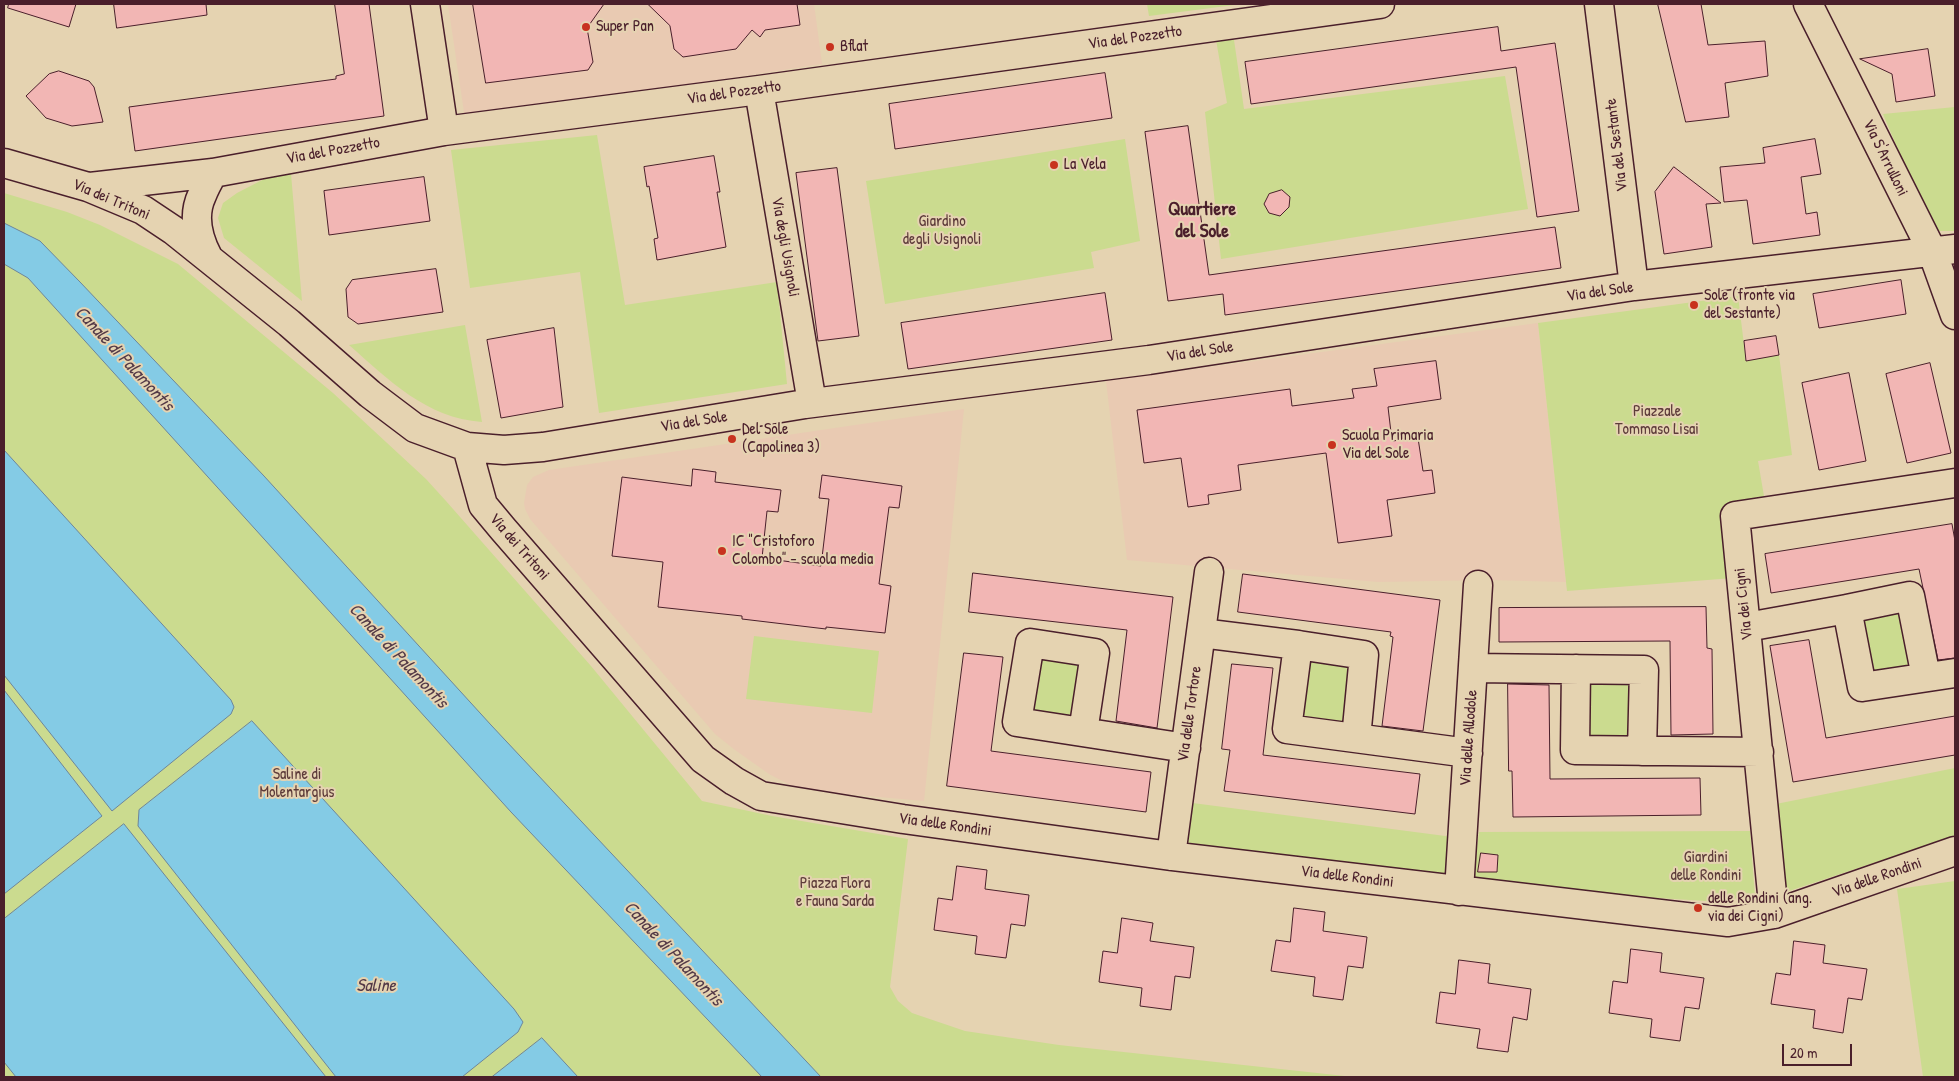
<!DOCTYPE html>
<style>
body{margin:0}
#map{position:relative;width:1959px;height:1081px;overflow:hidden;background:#e5d3b1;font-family:"Patrick Hand",sans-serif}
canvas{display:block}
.frame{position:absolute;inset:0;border:5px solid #4a1f2b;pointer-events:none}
.scale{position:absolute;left:1782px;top:1044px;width:70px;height:22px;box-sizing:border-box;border:2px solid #4a1f2b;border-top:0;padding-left:6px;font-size:15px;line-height:18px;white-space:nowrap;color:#4a1f2b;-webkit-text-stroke:4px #e5d3b1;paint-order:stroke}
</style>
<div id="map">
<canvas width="1959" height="1081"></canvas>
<div class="frame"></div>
<div class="scale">20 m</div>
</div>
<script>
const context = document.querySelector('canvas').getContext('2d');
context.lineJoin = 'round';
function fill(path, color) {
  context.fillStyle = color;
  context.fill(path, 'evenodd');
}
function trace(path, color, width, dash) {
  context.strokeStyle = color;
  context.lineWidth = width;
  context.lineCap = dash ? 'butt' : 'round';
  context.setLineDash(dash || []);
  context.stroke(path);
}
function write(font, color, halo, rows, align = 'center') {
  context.font = font + ' "Patrick Hand",sans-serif';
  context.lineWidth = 4;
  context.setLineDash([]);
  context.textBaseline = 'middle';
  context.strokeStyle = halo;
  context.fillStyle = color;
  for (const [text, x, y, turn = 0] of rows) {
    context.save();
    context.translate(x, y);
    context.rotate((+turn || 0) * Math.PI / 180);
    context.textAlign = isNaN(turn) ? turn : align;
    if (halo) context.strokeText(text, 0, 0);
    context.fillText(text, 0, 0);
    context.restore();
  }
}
fill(new Path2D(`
 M 448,4 L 814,4 L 822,64 L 465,119 Z
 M 1538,323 L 1566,582 L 1488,580 L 1378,582 L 1127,560 L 1106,381 Z
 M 964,409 L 924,801 L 823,792 L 792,786 L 769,774 L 735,750 L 715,734 L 530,519 L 525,509 L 524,503 L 527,485 L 533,477 L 549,470 Z`), '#e9cab2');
fill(new Path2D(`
 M 1147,4 L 1242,4 L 1149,16 Z
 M 1233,33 L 1244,109 L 1505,76 L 1528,209 L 1221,259 L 1205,112 L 1227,103 L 1215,34 Z
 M 1955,107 L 1955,231 L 1932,231 L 1883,114 Z
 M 597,135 L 625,305 L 777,282 L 787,384 L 599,413 L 580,272 L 470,288 L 451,150 Z
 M 1125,139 L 1140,241 L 1091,252 L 1094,268 L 885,304 L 866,181 Z
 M 291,174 L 302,301 L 224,238 L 218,218 L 223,203 L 237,193 L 268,177 Z
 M 4,193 L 67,212 L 100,225 L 178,264 L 333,393 L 426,479 L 446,501 L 591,666 L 702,801 L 772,816 L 908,839 L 890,987 L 898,1001 L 912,1013 L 965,1031 L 1059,1045 L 1354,1077 L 4,1077 Z
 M 1738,296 L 1746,361 L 1779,355 L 1792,455 L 1758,461 L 1765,502 L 1724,510 L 1733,578 L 1567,591 L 1538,323 Z
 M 465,325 L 482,422 C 426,418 389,380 349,345 Z
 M 1900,606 L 1912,666 L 1867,675 L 1855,614 Z
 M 754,636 L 879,651 L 872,713 L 746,699 Z
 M 1033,649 L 1091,658 L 1079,724 L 1023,715 Z
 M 1303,650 L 1359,659 L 1351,733 L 1291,726 Z
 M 1582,678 L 1638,681 L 1637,745 L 1579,745 Z
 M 1955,768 L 1955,836 L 1786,892 L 1776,804 Z
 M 1185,802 L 1453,837 L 1448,879 L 1179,848 Z
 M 1750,831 L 1755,897 L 1706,901 L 1529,890 L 1472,884 L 1479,832 Z
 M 1955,881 L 1955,1077 L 1923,1077 L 1897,889 Z`), '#cbdb8f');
const water = new Path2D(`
 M 4,223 L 40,241 L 80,282 L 264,476 L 491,725 L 821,1077 L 762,1077 L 511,812 L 28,278 L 4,264 Z
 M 4,450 L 231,700 L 234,707 L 231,714 L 112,811 L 4,675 Z
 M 4,690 L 102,816 L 4,894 Z
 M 252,721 L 514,1009 L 523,1022 L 518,1032 L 462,1077 L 336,1077 L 138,826 L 139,810 Z
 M 124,824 L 326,1077 L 16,1077 L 4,1062 L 4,919 Z
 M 542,1038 L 578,1077 L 492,1077 Z`);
fill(water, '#84cbe5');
trace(water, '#6d869b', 1);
const building = new Path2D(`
 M 9,4 L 76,4 L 69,27 L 8,8 Z
 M 114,4 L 206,4 L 207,15 L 117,28 Z
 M 335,4 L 369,4 L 384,116 L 135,151 L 129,107 L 336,79 L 336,76 L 344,74 Z
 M 473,4 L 604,4 L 587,28 L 593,62 L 588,70 L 486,83 Z
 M 648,4 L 797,4 L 800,25 L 765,30 L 760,37 L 752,30 L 736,49 L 683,57 L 674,49 L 670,26 Z
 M 1658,4 L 1701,4 L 1708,45 L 1765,41 L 1768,76 L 1725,83 L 1729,117 L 1686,122 Z
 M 1498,27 L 1501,51 L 1555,43 L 1579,211 L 1537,217 L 1516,67 L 1251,104 L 1245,62 Z
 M 1928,49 L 1935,96 L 1896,102 L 1892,74 L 1860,59 Z
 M 59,71 L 89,81 L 94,87 L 103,122 L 72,126 L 46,118 L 26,96 L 49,74 Z
 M 1105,73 L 1112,118 L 895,149 L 889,104 Z
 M 1188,126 L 1209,275 L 1555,227 L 1561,268 L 1225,315 L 1223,294 L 1168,301 L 1145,132 Z
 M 1815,139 L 1821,174 L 1801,177 L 1806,214 L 1817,212 L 1820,235 L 1753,244 L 1747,200 L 1724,202 L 1720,167 L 1765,163 L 1763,148 Z
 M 714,156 L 720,192 L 717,192 L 726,247 L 657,260 L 654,239 L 658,238 L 649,186 L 647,187 L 644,167 Z
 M 1674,167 L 1721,203 L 1706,204 L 1712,247 L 1664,254 L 1655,192 Z
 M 837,168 L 859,336 L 818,341 L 796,173 Z
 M 424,177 L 430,221 L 329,235 L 324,191 Z
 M 1282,190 L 1290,197 L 1289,207 L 1280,216 L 1269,213 L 1264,204 L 1269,194 Z
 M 436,269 L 443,312 L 358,324 L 348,317 L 346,289 L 352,280 Z
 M 1901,280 L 1906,314 L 1819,328 L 1813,294 Z
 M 1105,293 L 1112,340 L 908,369 L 901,323 Z
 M 554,328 L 563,407 L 501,418 L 487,340 Z
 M 1776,336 L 1779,355 L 1746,361 L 1744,341 Z
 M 1436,361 L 1441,399 L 1388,407 L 1392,441 L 1418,438 L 1423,471 L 1432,470 L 1435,493 L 1387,500 L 1392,536 L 1338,543 L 1326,453 L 1238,465 L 1241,490 L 1208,495 L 1209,504 L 1188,507 L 1181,458 L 1144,463 L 1137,410 L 1290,389 L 1292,406 L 1354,398 L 1352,389 L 1377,386 L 1374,369 Z
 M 1930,363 L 1951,453 L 1907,463 L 1886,374 Z
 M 1849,373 L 1866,461 L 1819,470 L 1802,383 Z
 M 693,469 L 716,472 L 715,482 L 781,490 L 778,512 L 767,511 L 762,558 L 821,566 L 829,499 L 819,498 L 822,475 L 902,486 L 899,508 L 889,507 L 879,584 L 891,586 L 885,633 L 826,627 L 826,629 L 742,619 L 742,616 L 658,607 L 663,562 L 612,556 L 622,477 L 691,486 Z
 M 1952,524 L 1955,541 L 1955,658 L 1938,660 L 1919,569 L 1771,593 L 1765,554 Z
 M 973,573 L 1173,597 L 1157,728 L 1116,721 L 1127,630 L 969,612 Z
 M 1243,574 L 1440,600 L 1423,731 L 1382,726 L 1393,637 L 1390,636 L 1391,632 L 1238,612 Z
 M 1706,607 L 1707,648 L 1712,649 L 1713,734 L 1671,735 L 1670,641 L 1499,642 L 1499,608 Z
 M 1809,640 L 1826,738 L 1955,716 L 1955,755 L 1793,782 L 1770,646 Z
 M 964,653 L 1003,657 L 991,751 L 1151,772 L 1146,812 L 947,786 Z
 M 1232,664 L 1273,668 L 1263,755 L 1420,774 L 1415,814 L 1224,791 L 1230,750 L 1222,749 Z
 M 1508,684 L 1549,685 L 1550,779 L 1700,778 L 1701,815 L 1513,817 L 1512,771 L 1509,771 Z
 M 1481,853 L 1498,855 L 1497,872 L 1478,872 Z
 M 957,866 L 987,870 L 985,889 L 1029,895 L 1025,926 L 1011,924 L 1006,958 L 975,954 L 977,936 L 934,930 L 938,898 L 952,900 Z
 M 1294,908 L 1325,912 L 1323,931 L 1367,937 L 1363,968 L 1348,966 L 1343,1000 L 1313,996 L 1315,977 L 1271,971 L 1276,940 L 1290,942 Z
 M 1122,918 L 1153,923 L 1150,941 L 1194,947 L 1190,978 L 1175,976 L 1171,1010 L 1140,1006 L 1142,988 L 1099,982 L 1103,951 L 1117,953 Z
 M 1794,941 L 1825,945 L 1823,963 L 1867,969 L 1862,1000 L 1848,998 L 1843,1033 L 1813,1028 L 1815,1010 L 1771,1004 L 1776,973 L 1790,975 Z
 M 1631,949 L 1662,953 L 1660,972 L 1704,978 L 1699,1009 L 1685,1007 L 1680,1041 L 1650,1037 L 1652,1019 L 1609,1013 L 1613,981 L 1627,983 Z
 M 1459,960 L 1490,964 L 1488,983 L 1531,989 L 1527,1020 L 1513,1017 L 1508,1052 L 1477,1048 L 1480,1029 L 1436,1023 L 1440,992 L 1455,994 Z`);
fill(building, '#f2b6b4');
trace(building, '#4a1f2b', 1);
const minor = new Path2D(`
 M 425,4 L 444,131
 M 1599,4 L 1634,286
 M 1808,4 L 1932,251 L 1955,315
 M 759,90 L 812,403
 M 4,163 L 88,187 L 143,210 L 173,230 L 289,323 L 370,394 L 415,428 L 467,447 L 504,450 L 543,447 L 805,404 L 1149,360 L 1634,286 L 1955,249
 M 90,187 L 213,173 L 444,131 L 759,90 L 1380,4
 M 208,257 C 198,238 192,216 202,195 C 205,187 209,180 213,173
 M 467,447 L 483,505 L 503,529 L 703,759 L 734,781 L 761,796 L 903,819 L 1171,856 L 1728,922 L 1774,914 L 1955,851
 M 1847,609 L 1910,596 L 1926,677
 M 1747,627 L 1847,609 L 1862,687 L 1955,673
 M 1201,633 L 1298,645 L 1287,729 L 1468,753
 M 1298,645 L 1364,655 L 1356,738
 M 1473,668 L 1644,670 L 1642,751
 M 1576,669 L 1575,750 L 1759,752
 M 1083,732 L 1095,653 L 1030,643 L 1017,722 L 1186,748
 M 1171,856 L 1209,572
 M 1459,891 L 1478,585
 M 1774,914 L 1735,516 L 1955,483`);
trace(minor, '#4a1f2b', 31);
trace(minor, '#e5d3b1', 28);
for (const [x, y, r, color] of [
 [586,27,5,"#c8321e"],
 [830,47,5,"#c8321e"],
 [1054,165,5,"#c8321e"],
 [1694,305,5,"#c8321e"],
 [732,439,5,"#c8321e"],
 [1332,445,5,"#c8321e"],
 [722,551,5,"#c8321e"],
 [1698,908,5,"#c8321e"]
]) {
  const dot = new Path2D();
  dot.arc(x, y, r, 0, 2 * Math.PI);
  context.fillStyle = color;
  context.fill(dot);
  trace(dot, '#e5d3b1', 2);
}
write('16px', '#4a1f2b', '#e5d3b1', [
 ["Super Pan",596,27],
 ["Bflat",840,47],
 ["La Vela",1064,165],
 ["Sole (fronte via",1704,296],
 ["del Sestante)",1704,314],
 ["Del Sole",742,430],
 ["(Capolinea 3)",742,448],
 ["Scuola Primaria",1342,436],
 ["Via del Sole",1342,454],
 ["IC \"Cristoforo",732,542],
 ["Colombo\" - scuola media",732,560],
 ["delle Rondini (ang.",1708,899],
 ["via dei Cigni)",1708,917]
], 'left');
write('16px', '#4a1f2b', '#e5d3b1', [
 ["Via del Pozzetto",1135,38,-8],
 ["Via del Pozzetto",734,93,-8],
 ["Via del Sestante",1617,145,-97],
 ["Via del Pozzetto",333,151,-10],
 ["Via S'Arrulloni",1885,158,64],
 ["Via dei Tritoni",111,200,23],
 ["Via degli Usignoli",785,247,80],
 ["Via del Sole",1600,292,-8],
 ["Via del Sole",1200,352,-9],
 ["Via del Sole",694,422,-9],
 ["Via dei Tritoni",519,547,49],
 ["Via dei Cigni",1744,604,-96],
 ["Via delle Tortore",1190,714,-82],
 ["Via delle Allodole",1469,738,-86],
 ["Via delle Rondini",945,825,8],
 ["Via delle Rondini",1347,877,7],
 ["Via delle Rondini",1877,878,-19]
]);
write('16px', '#5d3b3a', '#e5d3b1', [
 ["Giardino",942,222],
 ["degli Usignoli",942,240],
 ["Piazzale",1657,412],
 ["Tommaso Lisai",1657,430],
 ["Saline di",297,775],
 ["Molentargius",297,793],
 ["Giardini",1706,858],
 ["delle Rondini",1706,876],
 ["Piazza Flora",835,884],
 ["e Fauna Sarda",835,902]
]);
write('italic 18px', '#533947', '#e5d3b1', [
 ["Canale di Palamontis",124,359,47],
 ["Canale di Palamontis",398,656,47],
 ["Canale di Palamontis",673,954,47],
 ["Saline",376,986]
]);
write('bold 19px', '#4a1f2b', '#e5d3b1', [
 ["Quartiere",1202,210],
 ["del Sole",1202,232]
]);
</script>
